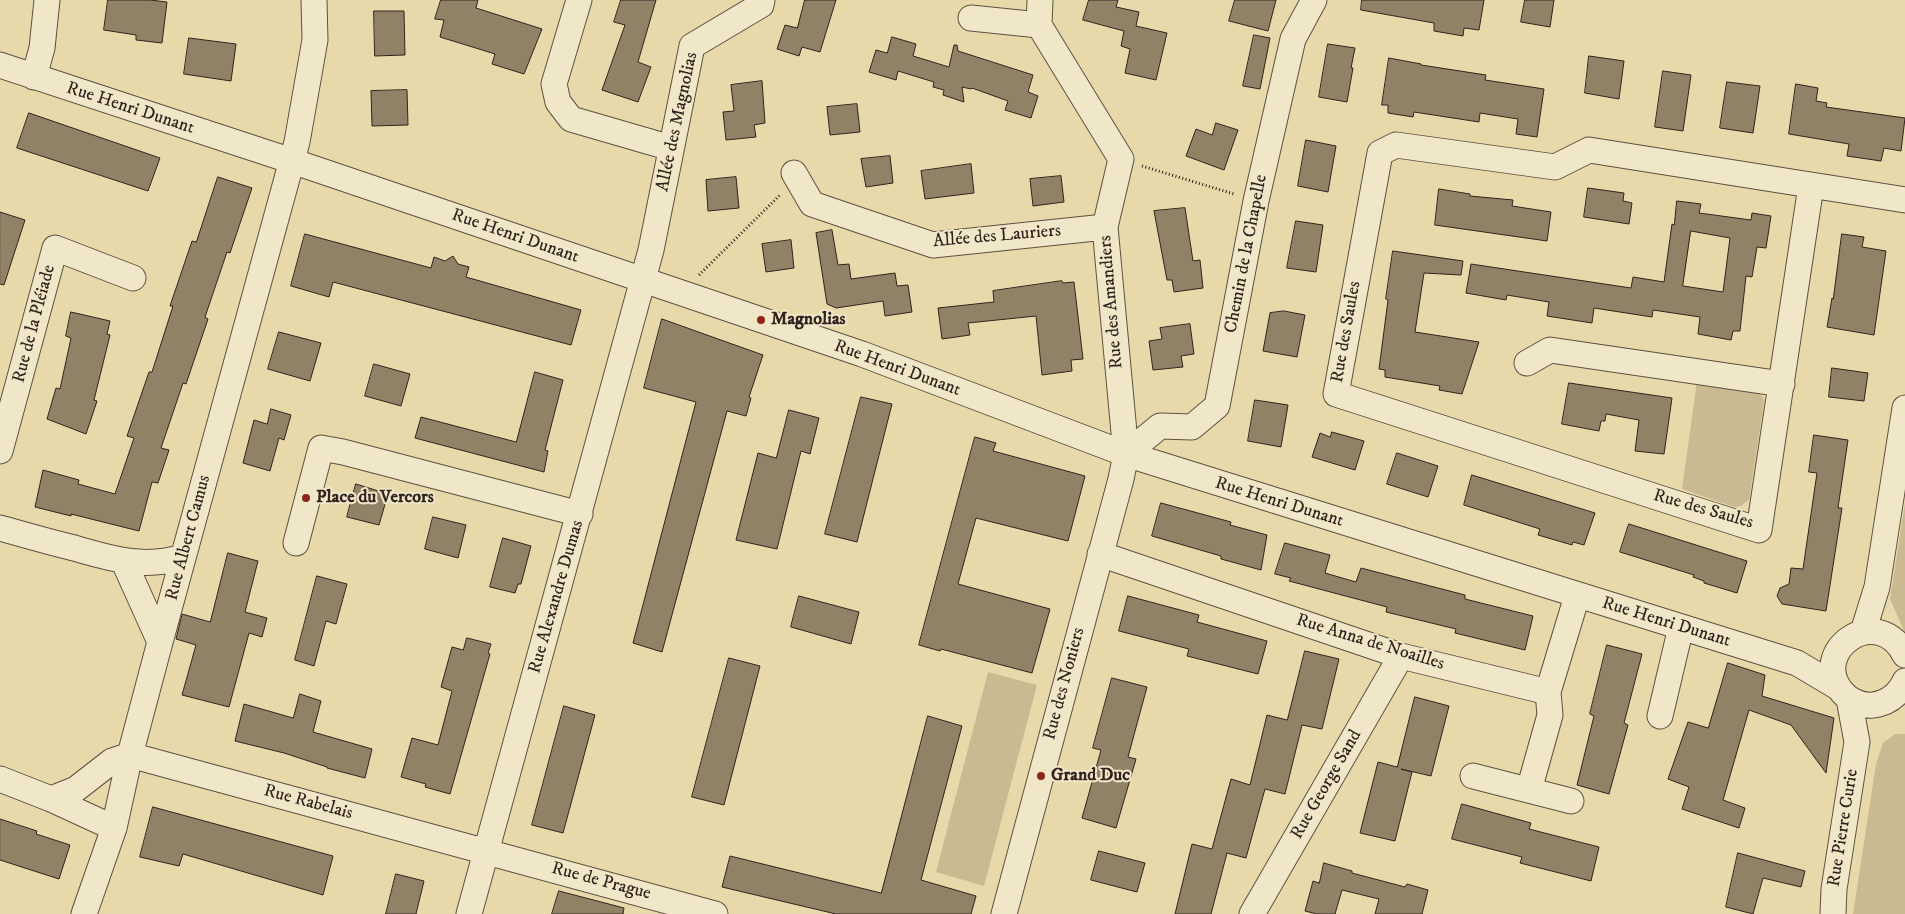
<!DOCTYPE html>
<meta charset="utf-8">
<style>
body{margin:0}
canvas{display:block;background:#e8d9aa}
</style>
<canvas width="1905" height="914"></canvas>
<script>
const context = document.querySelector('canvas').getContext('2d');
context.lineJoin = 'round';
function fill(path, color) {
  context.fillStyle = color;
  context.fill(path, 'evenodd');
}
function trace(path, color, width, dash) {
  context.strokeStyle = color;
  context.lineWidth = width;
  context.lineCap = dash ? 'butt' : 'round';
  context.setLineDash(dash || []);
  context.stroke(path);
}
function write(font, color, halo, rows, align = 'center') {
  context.font = font + ' "IM FELL DW Pica",serif';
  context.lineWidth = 4;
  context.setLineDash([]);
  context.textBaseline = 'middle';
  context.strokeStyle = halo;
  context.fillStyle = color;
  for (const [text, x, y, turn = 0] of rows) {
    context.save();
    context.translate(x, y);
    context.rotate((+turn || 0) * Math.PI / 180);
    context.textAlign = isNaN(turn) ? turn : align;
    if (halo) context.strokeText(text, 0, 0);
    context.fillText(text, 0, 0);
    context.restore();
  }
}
fill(new Path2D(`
 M 1697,381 L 1756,391 L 1763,397 L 1764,402 L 1749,500 L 1741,506 L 1734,507 L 1682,489 Z
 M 1905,503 L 1905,633 L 1890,599 Z
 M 988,672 L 1037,685 L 984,886 L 936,872 Z
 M 1895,734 L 1905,734 L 1905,914 L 1853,914 L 1876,764 L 1883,743 Z`), '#c9ba92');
const building = new Path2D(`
 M 108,0 L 150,0 L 167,2 L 162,43 L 136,40 L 136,35 L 104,30 Z
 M 441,0 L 478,0 L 476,8 L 542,29 L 524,74 L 492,64 L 495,54 L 440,37 L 444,20 L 435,19 Z
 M 621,0 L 656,0 L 638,62 L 651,67 L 638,102 L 602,90 L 625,25 L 614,22 Z
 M 805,0 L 836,0 L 820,52 L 802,47 L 799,56 L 777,49 L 785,25 L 797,28 Z
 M 1089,0 L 1118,0 L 1116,7 L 1139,12 L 1136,26 L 1167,33 L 1156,80 L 1125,73 L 1130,49 L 1121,46 L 1124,31 L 1083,20 Z
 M 1235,0 L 1276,0 L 1268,31 L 1229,21 Z
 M 1362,0 L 1484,0 L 1479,30 L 1464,28 L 1463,36 L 1434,31 L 1434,23 L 1361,10 Z
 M 1525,0 L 1554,0 L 1550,27 L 1521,22 Z
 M 374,11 L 404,11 L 405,55 L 375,56 Z
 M 1254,35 L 1270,38 L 1260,89 L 1243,86 Z
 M 892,37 L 916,44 L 913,56 L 949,67 L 954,45 L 957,45 L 958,51 L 1033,75 L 1028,92 L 1038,96 L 1031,118 L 1005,110 L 1008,101 L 972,88 L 971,89 L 962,87 L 964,102 L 943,95 L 944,90 L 933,87 L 934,82 L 898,71 L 896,80 L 869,72 L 876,50 L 887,53 Z
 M 189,38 L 236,44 L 231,81 L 184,74 Z
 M 1328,44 L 1355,48 L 1351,68 L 1353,68 L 1347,102 L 1319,97 Z
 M 1589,56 L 1624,61 L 1619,99 L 1585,93 Z
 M 1389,58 L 1421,64 L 1421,65 L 1486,75 L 1485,80 L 1544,89 L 1537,137 L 1516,134 L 1518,119 L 1480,113 L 1479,122 L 1414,112 L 1413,117 L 1388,113 L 1388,105 L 1382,105 Z
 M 1663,71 L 1691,75 L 1683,131 L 1655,127 Z
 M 762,81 L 765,123 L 754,125 L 756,137 L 726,140 L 723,112 L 734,111 L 731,85 Z
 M 1727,82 L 1760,86 L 1753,133 L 1720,128 Z
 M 1796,84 L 1818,88 L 1816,101 L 1827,103 L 1826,107 L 1905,118 L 1901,151 L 1884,148 L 1881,161 L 1847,156 L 1849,144 L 1789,134 Z
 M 407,90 L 408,125 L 372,126 L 371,91 Z
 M 857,104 L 860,132 L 830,135 L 827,107 Z
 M 29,113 L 160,158 L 148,191 L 17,148 Z
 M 1216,123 L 1238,130 L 1224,170 L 1186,156 L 1196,129 L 1212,135 Z
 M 1306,140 L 1336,146 L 1328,192 L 1298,186 Z
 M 890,156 L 893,183 L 866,187 L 861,159 Z
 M 971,164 L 974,193 L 925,199 L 921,171 Z
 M 1061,176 L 1064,202 L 1033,206 L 1030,179 Z
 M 218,177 L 252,188 L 230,253 L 227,252 L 205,317 L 208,319 L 186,384 L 183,383 L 161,448 L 169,450 L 158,483 L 152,482 L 139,531 L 71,514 L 71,516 L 35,507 L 43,470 L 79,480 L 78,484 L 115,494 L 134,438 L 127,436 L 149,372 L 152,372 L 173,306 L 170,306 L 192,241 L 196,242 Z
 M 736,177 L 739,208 L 708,211 L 706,180 Z
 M 1588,188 L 1624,193 L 1623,201 L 1632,203 L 1629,224 L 1584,217 Z
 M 1439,189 L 1470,194 L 1470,196 L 1513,200 L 1512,206 L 1551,212 L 1547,241 L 1435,225 Z
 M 1677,201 L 1701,204 L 1699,213 L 1751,220 L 1752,213 L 1771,216 L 1766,248 L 1757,247 L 1752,277 L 1746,276 L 1740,331 L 1733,331 L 1731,340 L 1698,334 L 1700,317 L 1653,310 L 1652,317 L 1594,308 L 1592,323 L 1547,316 L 1549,302 L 1507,295 L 1506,300 L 1466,293 L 1471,264 L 1631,288 L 1633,277 L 1664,282 L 1672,224 L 1674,225 ZM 1691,231 L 1730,238 L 1723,292 L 1683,286 Z
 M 1185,208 L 1193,261 L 1200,260 L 1203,288 L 1174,292 L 1172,280 L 1167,280 L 1154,211 Z
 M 0,212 L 25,220 L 4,285 L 0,284 Z
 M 1296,221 L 1323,225 L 1316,272 L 1287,268 Z
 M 832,230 L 838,265 L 849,264 L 851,279 L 895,273 L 897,286 L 908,285 L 912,312 L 885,316 L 883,301 L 836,308 L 827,304 L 816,233 Z
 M 305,234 L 431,268 L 434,257 L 445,261 L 453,256 L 458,264 L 469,267 L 466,277 L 581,310 L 571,345 L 333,282 L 329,297 L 291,286 Z
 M 1842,234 L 1864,237 L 1862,247 L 1886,251 L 1874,335 L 1827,327 L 1832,298 L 1833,299 Z
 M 791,240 L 794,268 L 766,272 L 762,244 Z
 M 1393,251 L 1463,261 L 1461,275 L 1424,273 L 1415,332 L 1479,342 L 1462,394 L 1439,390 L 1440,386 L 1385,377 L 1385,370 L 1379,369 L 1388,300 L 1386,299 Z
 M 1062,281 L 1063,283 L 1074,282 L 1083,359 L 1071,360 L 1072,371 L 1042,375 L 1036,316 L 968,323 L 970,335 L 942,339 L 938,308 L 994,302 L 993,291 Z
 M 1284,311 L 1305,315 L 1297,357 L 1263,351 L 1270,313 Z
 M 71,312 L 110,321 L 107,334 L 110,335 L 94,400 L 97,401 L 86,434 L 47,419 L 56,388 L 60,389 L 71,338 L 66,336 Z
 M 662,319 L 763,355 L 749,397 L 751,398 L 746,416 L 727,411 L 662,652 L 633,643 L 696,402 L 644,388 Z
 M 1190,324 L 1194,354 L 1181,356 L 1183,367 L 1153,370 L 1149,341 L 1162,339 L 1160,328 Z
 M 279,332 L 321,343 L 310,381 L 268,369 Z
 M 374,364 L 410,374 L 401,406 L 365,396 Z
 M 1832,368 L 1868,373 L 1864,401 L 1829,397 Z
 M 535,372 L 563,380 L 545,450 L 548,451 L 544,472 L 415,438 L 421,417 L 516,442 Z
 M 1569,383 L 1672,398 L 1664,454 L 1635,451 L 1639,420 L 1606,414 L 1605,421 L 1601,421 L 1599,431 L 1562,424 Z
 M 861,397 L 892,404 L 857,542 L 825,534 Z
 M 1255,400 L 1288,405 L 1281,447 L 1248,441 Z
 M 271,409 L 291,415 L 284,440 L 279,438 L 270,471 L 243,463 L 254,420 L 267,424 Z
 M 789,410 L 819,418 L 810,454 L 801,451 L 777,549 L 736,540 L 758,453 L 776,458 Z
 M 1332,432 L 1364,441 L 1355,470 L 1312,457 L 1320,433 L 1330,437 Z
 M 1814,435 L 1848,440 L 1838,508 L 1842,508 L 1826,611 L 1782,604 L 1777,596 L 1780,588 L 1789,584 L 1791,568 L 1803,569 L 1817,473 L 1809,472 Z
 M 975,437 L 996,443 L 993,451 L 1085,476 L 1068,541 L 976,518 L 958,584 L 1050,609 L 1032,673 L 941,649 L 940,651 L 919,645 Z
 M 1397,453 L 1438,466 L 1428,497 L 1387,484 Z
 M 1472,475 L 1595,513 L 1584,545 L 1573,542 L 1572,545 L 1538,535 L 1540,529 L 1464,505 Z
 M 356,484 L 388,494 L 379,525 L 347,517 Z
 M 1161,503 L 1231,522 L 1230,525 L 1267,535 L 1261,570 L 1221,559 L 1221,556 L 1152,536 Z
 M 433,517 L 466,525 L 458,558 L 425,549 Z
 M 1629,524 L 1747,561 L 1737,593 L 1704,583 L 1704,581 L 1693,577 L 1694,575 L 1620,552 Z
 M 503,538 L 531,546 L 521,584 L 518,584 L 515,593 L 490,587 Z
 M 1285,543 L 1330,555 L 1325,573 L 1356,582 L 1361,568 L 1465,595 L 1465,599 L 1533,616 L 1525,650 L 1455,633 L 1456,629 L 1386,612 L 1387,607 L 1289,581 L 1291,578 L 1275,574 Z
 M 228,553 L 258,561 L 245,612 L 267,618 L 262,637 L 249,633 L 229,707 L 182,695 L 196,645 L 176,639 L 182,614 L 210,622 Z
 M 317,576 L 347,584 L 336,624 L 326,621 L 314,666 L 295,660 Z
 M 799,596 L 859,612 L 851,644 L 791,627 Z
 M 1128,596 L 1199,615 L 1197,622 L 1267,641 L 1258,674 L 1187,656 L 1189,649 L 1119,631 Z
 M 467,638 L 491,644 L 488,653 L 490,654 L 450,794 L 425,787 L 426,784 L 401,777 L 412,738 L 438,745 L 452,691 L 441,687 L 452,647 L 463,650 Z
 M 1607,645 L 1642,654 L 1624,723 L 1628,725 L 1609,794 L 1577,785 L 1594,716 L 1590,714 Z
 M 1305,651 L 1339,659 L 1322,729 L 1302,725 L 1285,794 L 1265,789 L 1246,858 L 1227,853 L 1211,914 L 1175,914 L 1192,844 L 1212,849 L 1231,779 L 1250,785 L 1267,715 L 1287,720 Z
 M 729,658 L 760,666 L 724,805 L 692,797 Z
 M 1728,663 L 1765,675 L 1762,696 L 1834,718 L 1826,773 L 1791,725 L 1749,710 L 1723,800 L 1745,808 L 1739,828 L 1682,809 L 1689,787 L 1668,779 L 1688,722 L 1708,728 Z
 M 1112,678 L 1147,687 L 1128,757 L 1136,759 L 1116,828 L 1082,818 L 1101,750 L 1093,748 Z
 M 300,694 L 321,701 L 313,732 L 372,749 L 365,778 L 327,768 L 327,767 L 284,753 L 235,741 L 244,704 L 293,718 Z
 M 1415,697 L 1449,706 L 1431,776 L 1401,769 L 1412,772 L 1395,841 L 1360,833 L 1378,762 L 1397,767 Z
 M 564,706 L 595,715 L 563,833 L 532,825 Z
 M 928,716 L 962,726 L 921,880 L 976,896 L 971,914 L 836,914 L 722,887 L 730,856 L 881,893 Z
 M 1462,804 L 1531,823 L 1529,829 L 1599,847 L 1591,881 L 1520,863 L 1522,857 L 1452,839 Z
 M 153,807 L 333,856 L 323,895 L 183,854 L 179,866 L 140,857 Z
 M 0,819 L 37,831 L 36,834 L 70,845 L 59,879 L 0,860 Z
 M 1099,851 L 1145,863 L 1137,892 L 1091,880 Z
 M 1738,853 L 1805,871 L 1801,887 L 1763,878 L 1753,914 L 1726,907 Z
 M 1324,863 L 1352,871 L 1352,873 L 1405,887 L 1407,884 L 1428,890 L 1422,914 L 1375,914 L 1379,899 L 1342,890 L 1335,914 L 1317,914 L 1305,911 L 1313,881 L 1319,883 Z
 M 396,874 L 424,881 L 416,914 L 386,914 Z
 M 559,891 L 624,908 L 623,914 L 552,914 Z`);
fill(building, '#908266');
trace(building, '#30241d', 1);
const minor = new Path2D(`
 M 579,0 L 554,84 L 558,102 L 571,119 L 671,148
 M 971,18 L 1039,25
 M 0,65 L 292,161 L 862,354 L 1126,454 L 1797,663 L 1839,688
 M 34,77 L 42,48 L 47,0
 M 794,173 L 812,204 L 933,245 L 1105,227
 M 1811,186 L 1759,530 L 1336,394 L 1380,153 L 1396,145 L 1555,167 L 1589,150 L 1905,200
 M 1527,363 L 1550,350 L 1782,384
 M 0,451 L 55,248 L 133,278
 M 1126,454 L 1160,426 L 1192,427 L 1217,406 L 1256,201 L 1293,39 L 1314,0
 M 0,528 C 25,535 49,542 74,548 C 113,559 143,569 183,557
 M 296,543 L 321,448 L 343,452 L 580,514
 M 1100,554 L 1401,656 L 1548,692 L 1577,596
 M 124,562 L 160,642
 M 1863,632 L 1877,587 L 1905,408
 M 1905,655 C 1877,601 1808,652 1842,692 C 1850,701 1861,706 1873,705 C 1889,703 1899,694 1905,681
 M 1660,716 L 1681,627
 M 130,755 L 715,914
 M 1473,776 L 1571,801
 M 0,779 L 51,799 L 114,828
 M 1529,790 L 1550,715 L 1548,692
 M 51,799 L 76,789 L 112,761 L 130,755
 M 84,914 L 114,828 L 130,755 L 160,642 L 297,142 L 315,40 L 314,0
 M 469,914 L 651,250 L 692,46 L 761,5 L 762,0
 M 1004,914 L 1121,479 L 1126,454 L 1105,227 L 1121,159 L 1039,25 L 1040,0
 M 1252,914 L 1401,656
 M 1833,914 L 1834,889 L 1857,742 L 1849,699`);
trace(minor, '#5e5140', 27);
trace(new Path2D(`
 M 1142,166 L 1234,194
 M 699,275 L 780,195`), '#30241d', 3, [1, 2.5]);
trace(minor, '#f0e6c8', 25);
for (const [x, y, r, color] of [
 [761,320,5,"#8f2418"],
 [306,498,5,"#8f2418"],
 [1041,776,5,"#8f2418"]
]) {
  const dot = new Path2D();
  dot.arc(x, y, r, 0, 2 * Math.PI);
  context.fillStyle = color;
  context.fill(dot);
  trace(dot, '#f0e6c8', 2);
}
write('18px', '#30241d', '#f0e6c8', [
 ["Rue Henri Dunant",130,109,18],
 ["Allée des Magnolias",678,122,-78],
 ["Rue Henri Dunant",515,237,19],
 ["Allée des Lauriers",997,237,-5],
 ["Chemin de la Chapelle",1247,254,-79],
 ["Rue des Amandiers",1112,302,-95],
 ["Rue de la Pléiade",35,324,-75],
 ["Rue des Saules",1347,332,-80],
 ["Rue Henri Dunant",897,369,20],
 ["Rue Henri Dunant",1279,503,17],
 ["Rue des Saules",1703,510,16],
 ["Rue Albert Camus",189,538,-75],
 ["Rue Alexandre Dumas",557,597,-74],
 ["Rue Henri Dunant",1666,623,17],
 ["Rue Anna de Noailles",1370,643,17],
 ["Rue des Noniers",1065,684,-75],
 ["Rue George Sand",1327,785,-60],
 ["Rue Rabelais",308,803,15],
 ["Rue Pierre Curie",1844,828,-81],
 ["Rue de Prague",601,882,15]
]);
write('bold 18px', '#30241d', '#f0e6c8', [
 ["Magnolias",771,320],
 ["Place du Vercors",316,498],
 ["Grand Duc",1051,776]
], 'left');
</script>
